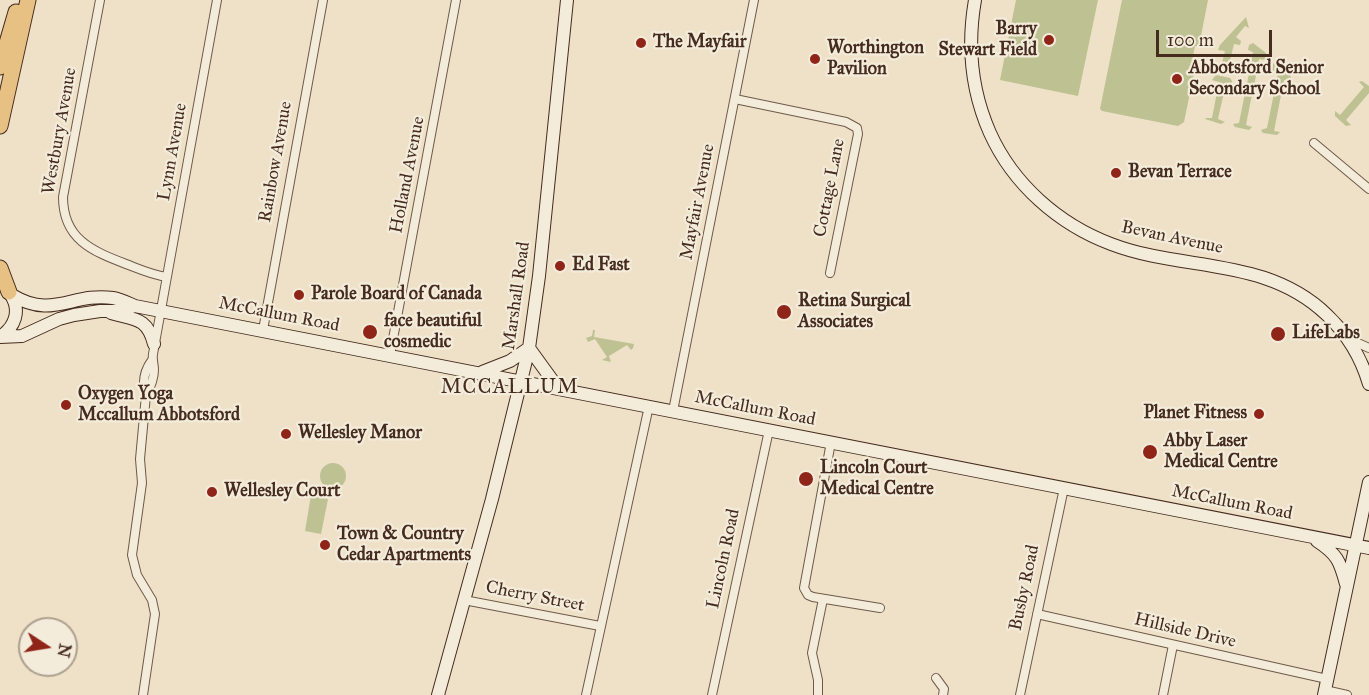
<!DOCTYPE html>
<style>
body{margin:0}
#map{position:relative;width:1369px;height:695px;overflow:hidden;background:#eee1c7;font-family:"IM FELL Great Primer",serif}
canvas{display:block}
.north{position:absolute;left:18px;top:617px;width:60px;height:60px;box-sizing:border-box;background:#f4ecdb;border:2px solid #ae9f90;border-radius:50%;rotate:102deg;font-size:16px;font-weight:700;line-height:24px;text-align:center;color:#462c1f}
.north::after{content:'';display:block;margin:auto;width:21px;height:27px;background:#8f2418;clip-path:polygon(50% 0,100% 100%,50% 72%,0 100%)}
.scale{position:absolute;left:1156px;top:30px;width:116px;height:27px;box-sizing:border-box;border:3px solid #462c1f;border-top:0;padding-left:8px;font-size:18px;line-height:21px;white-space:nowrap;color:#462c1f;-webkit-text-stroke:4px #f4ecdb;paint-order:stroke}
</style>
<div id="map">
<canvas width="1369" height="695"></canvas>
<div class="north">N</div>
<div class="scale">100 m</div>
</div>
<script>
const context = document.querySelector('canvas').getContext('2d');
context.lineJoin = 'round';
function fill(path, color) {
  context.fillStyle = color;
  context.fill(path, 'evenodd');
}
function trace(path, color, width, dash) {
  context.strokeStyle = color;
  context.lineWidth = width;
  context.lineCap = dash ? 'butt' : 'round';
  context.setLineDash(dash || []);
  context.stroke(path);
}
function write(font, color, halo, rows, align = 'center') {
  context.font = font + ' "IM FELL Great Primer",serif';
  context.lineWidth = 4.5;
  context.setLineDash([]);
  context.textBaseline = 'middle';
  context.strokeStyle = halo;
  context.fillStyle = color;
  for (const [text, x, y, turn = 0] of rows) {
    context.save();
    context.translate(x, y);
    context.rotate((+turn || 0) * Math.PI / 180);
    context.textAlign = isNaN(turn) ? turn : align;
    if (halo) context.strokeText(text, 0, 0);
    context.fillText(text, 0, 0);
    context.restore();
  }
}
fill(new Path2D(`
 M 1016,0 L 1098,0 L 1078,96 L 1000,80 Z
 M 1122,0 L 1208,0 L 1199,46 L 1195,46 L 1190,71 L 1194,73 L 1184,122 L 1178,126 L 1102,111 L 1100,109 Z
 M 1246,17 L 1249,28 L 1245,26 L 1236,37 L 1241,41 L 1240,45 L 1234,44 L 1229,64 L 1234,66 L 1235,68 L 1231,70 L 1218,67 L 1216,64 L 1222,63 L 1225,51 L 1218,50 L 1220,45 Z
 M 1253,43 L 1266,53 L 1265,60 L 1259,59 L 1254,86 L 1261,87 L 1260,90 L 1253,89 L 1246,125 L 1252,127 L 1249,130 L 1235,127 L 1233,124 L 1239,123 L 1246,88 L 1241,86 L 1241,83 L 1247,84 L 1253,52 L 1248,50 L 1249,45 Z
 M 1276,62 C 1284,66 1292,72 1291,81 L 1284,80 L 1282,91 L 1288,93 L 1288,95 L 1281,95 L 1274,131 L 1280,132 L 1277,135 L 1263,133 L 1261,130 L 1267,128 L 1274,93 L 1268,92 L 1269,89 L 1275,89 L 1278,72 L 1272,71 L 1273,64 Z
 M 1216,75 L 1230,78 L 1232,81 L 1232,84 L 1226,83 L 1218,119 L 1225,122 L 1221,124 L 1205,119 L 1206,118 L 1212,118 L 1219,82 L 1212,80 Z
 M 1362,81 L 1369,86 L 1369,93 L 1346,120 L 1351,125 L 1346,126 L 1335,116 L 1335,111 L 1340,115 L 1364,87 L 1359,82 Z
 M 593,330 L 595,330 L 594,337 L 634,344 L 633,348 L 631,350 L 627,345 L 609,356 L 611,362 L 602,360 L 607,357 L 595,339 L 588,342 L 586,338 L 592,336 Z
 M320 476a13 13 0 1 1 26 0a13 13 0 1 1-26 0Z
 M 311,495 L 328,499 L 321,534 L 305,531 Z`), '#bec192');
const street = new Path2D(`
 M 100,0 L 63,197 C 63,239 92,251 126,264 C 139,269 152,275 167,277
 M 735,99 L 846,122 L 857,128 L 858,134 L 830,273
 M 1314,143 L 1369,189
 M 263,330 L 323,0
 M 1351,340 L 1369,348
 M 390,355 L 456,0
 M 146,395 C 150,388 154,379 154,370 C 154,364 152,360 153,354 L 217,0
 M 673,411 L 754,0
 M 831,442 L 804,588 L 808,595 L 813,597 L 880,608
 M 464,600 L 600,626
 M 1037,614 L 1327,679
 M 936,678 L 944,689 L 943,695
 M 1325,690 L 1347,695
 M 143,695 L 155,614 L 152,600 L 137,575 L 132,555 L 142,483 L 140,459 L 146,395 C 142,383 144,371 152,360
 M 586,695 L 649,406
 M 712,695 L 769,430
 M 818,695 L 818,680 L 812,653 L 823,599
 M 1020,695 L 1064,488
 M 1163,695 L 1173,645`);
const secondary = new Path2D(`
 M 975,0 C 967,46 971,90 990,133 C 1013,184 1058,224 1111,244 C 1184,272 1266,256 1327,315 C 1347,334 1361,357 1369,384
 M 12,295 C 53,320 72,292 113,298 C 120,299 128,303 135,306 L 1369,548
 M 111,313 C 135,320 147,317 154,344
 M 0,337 L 22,336 L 59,319 L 74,315 L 100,311 L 117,311 L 135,306
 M 0,337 C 15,327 21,311 11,295
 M 529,348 L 558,388
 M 482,372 L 510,361 L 529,348
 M 1317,541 C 1337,554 1340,561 1346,584
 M 438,695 L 492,499 L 529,348 L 539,276 L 567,0
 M 1324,695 L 1369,482`);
const highway = new Path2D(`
 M 0,67 L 16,12
 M 0,126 L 28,0
 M 0,268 L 9,292`);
trace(street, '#705949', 10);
trace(secondary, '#462c1f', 14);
trace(highway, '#462c1f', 17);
trace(street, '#f4ecdb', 8);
trace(secondary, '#f4ecdb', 12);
trace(highway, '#e7c084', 15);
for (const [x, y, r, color] of [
 [1049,40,6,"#8f2418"],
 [641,43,6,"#8f2418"],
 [815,59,6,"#8f2418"],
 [1177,79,6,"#8f2418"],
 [1116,173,6,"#8f2418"],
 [560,266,6,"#8f2418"],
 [299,295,6,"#8f2418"],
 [784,312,8,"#8f2418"],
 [370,332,8,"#8f2418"],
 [1278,334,8,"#8f2418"],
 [66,405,6,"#8f2418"],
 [1259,414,6,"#8f2418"],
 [286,434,6,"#8f2418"],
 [1150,452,8,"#8f2418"],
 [806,479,8,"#8f2418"],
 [212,492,6,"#8f2418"],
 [325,545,6,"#8f2418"]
]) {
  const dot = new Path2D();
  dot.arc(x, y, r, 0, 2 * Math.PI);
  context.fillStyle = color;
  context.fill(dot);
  trace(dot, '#f4ecdb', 2);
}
write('bold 18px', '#462c1f', '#f4ecdb', [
 ["Barry",1037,30,"right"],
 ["Stewart Field",1037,51,"right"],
 ["The Mayfair",653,43],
 ["Worthington",827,49],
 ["Pavilion",827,70],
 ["Abbotsford Senior",1189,69],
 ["Secondary School",1189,90],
 ["Bevan Terrace",1128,173],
 ["Ed Fast",572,266],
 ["Parole Board of Canada",311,295],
 ["Retina Surgical",798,302],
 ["Associates",798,323],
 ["face beautiful",384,322],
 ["cosmedic",384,343],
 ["LifeLabs",1292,334],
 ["Oxygen Yoga",78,395],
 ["Mccallum Abbotsford",78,416],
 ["Planet Fitness",1247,414,"right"],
 ["Wellesley Manor",298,434],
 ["Abby Laser",1164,442],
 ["Medical Centre",1164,463],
 ["Lincoln Court",820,469],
 ["Medical Centre",820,490],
 ["Wellesley Court",224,492],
 ["Town & Country",337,535],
 ["Cedar Apartments",337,556]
], 'left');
write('18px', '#462c1f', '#f4ecdb', [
 ["Westbury Avenue",60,131,-80],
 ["Lynn Avenue",173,152,-80],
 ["Rainbow Avenue",276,162,-80],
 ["Holland Avenue",408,175,-79],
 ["Cottage Lane",830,188,-79],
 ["Mayfair Avenue",698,202,-79],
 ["Bevan Avenue",1172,238,12],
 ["Marshall Road",517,296,-82],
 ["McCallum Road",279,315,11],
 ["McCallum Road",755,409,11],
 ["McCallum Road",1232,503,11],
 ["Lincoln Road",724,559,-78],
 ["Busby Road",1025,588,-78],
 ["Cherry Street",535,597,11],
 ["Hillside Drive",1185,631,13]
]);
context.letterSpacing = '1.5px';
write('20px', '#462c1f', '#f4ecdb', [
 ["MCCALLUM",510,388]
]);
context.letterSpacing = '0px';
</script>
